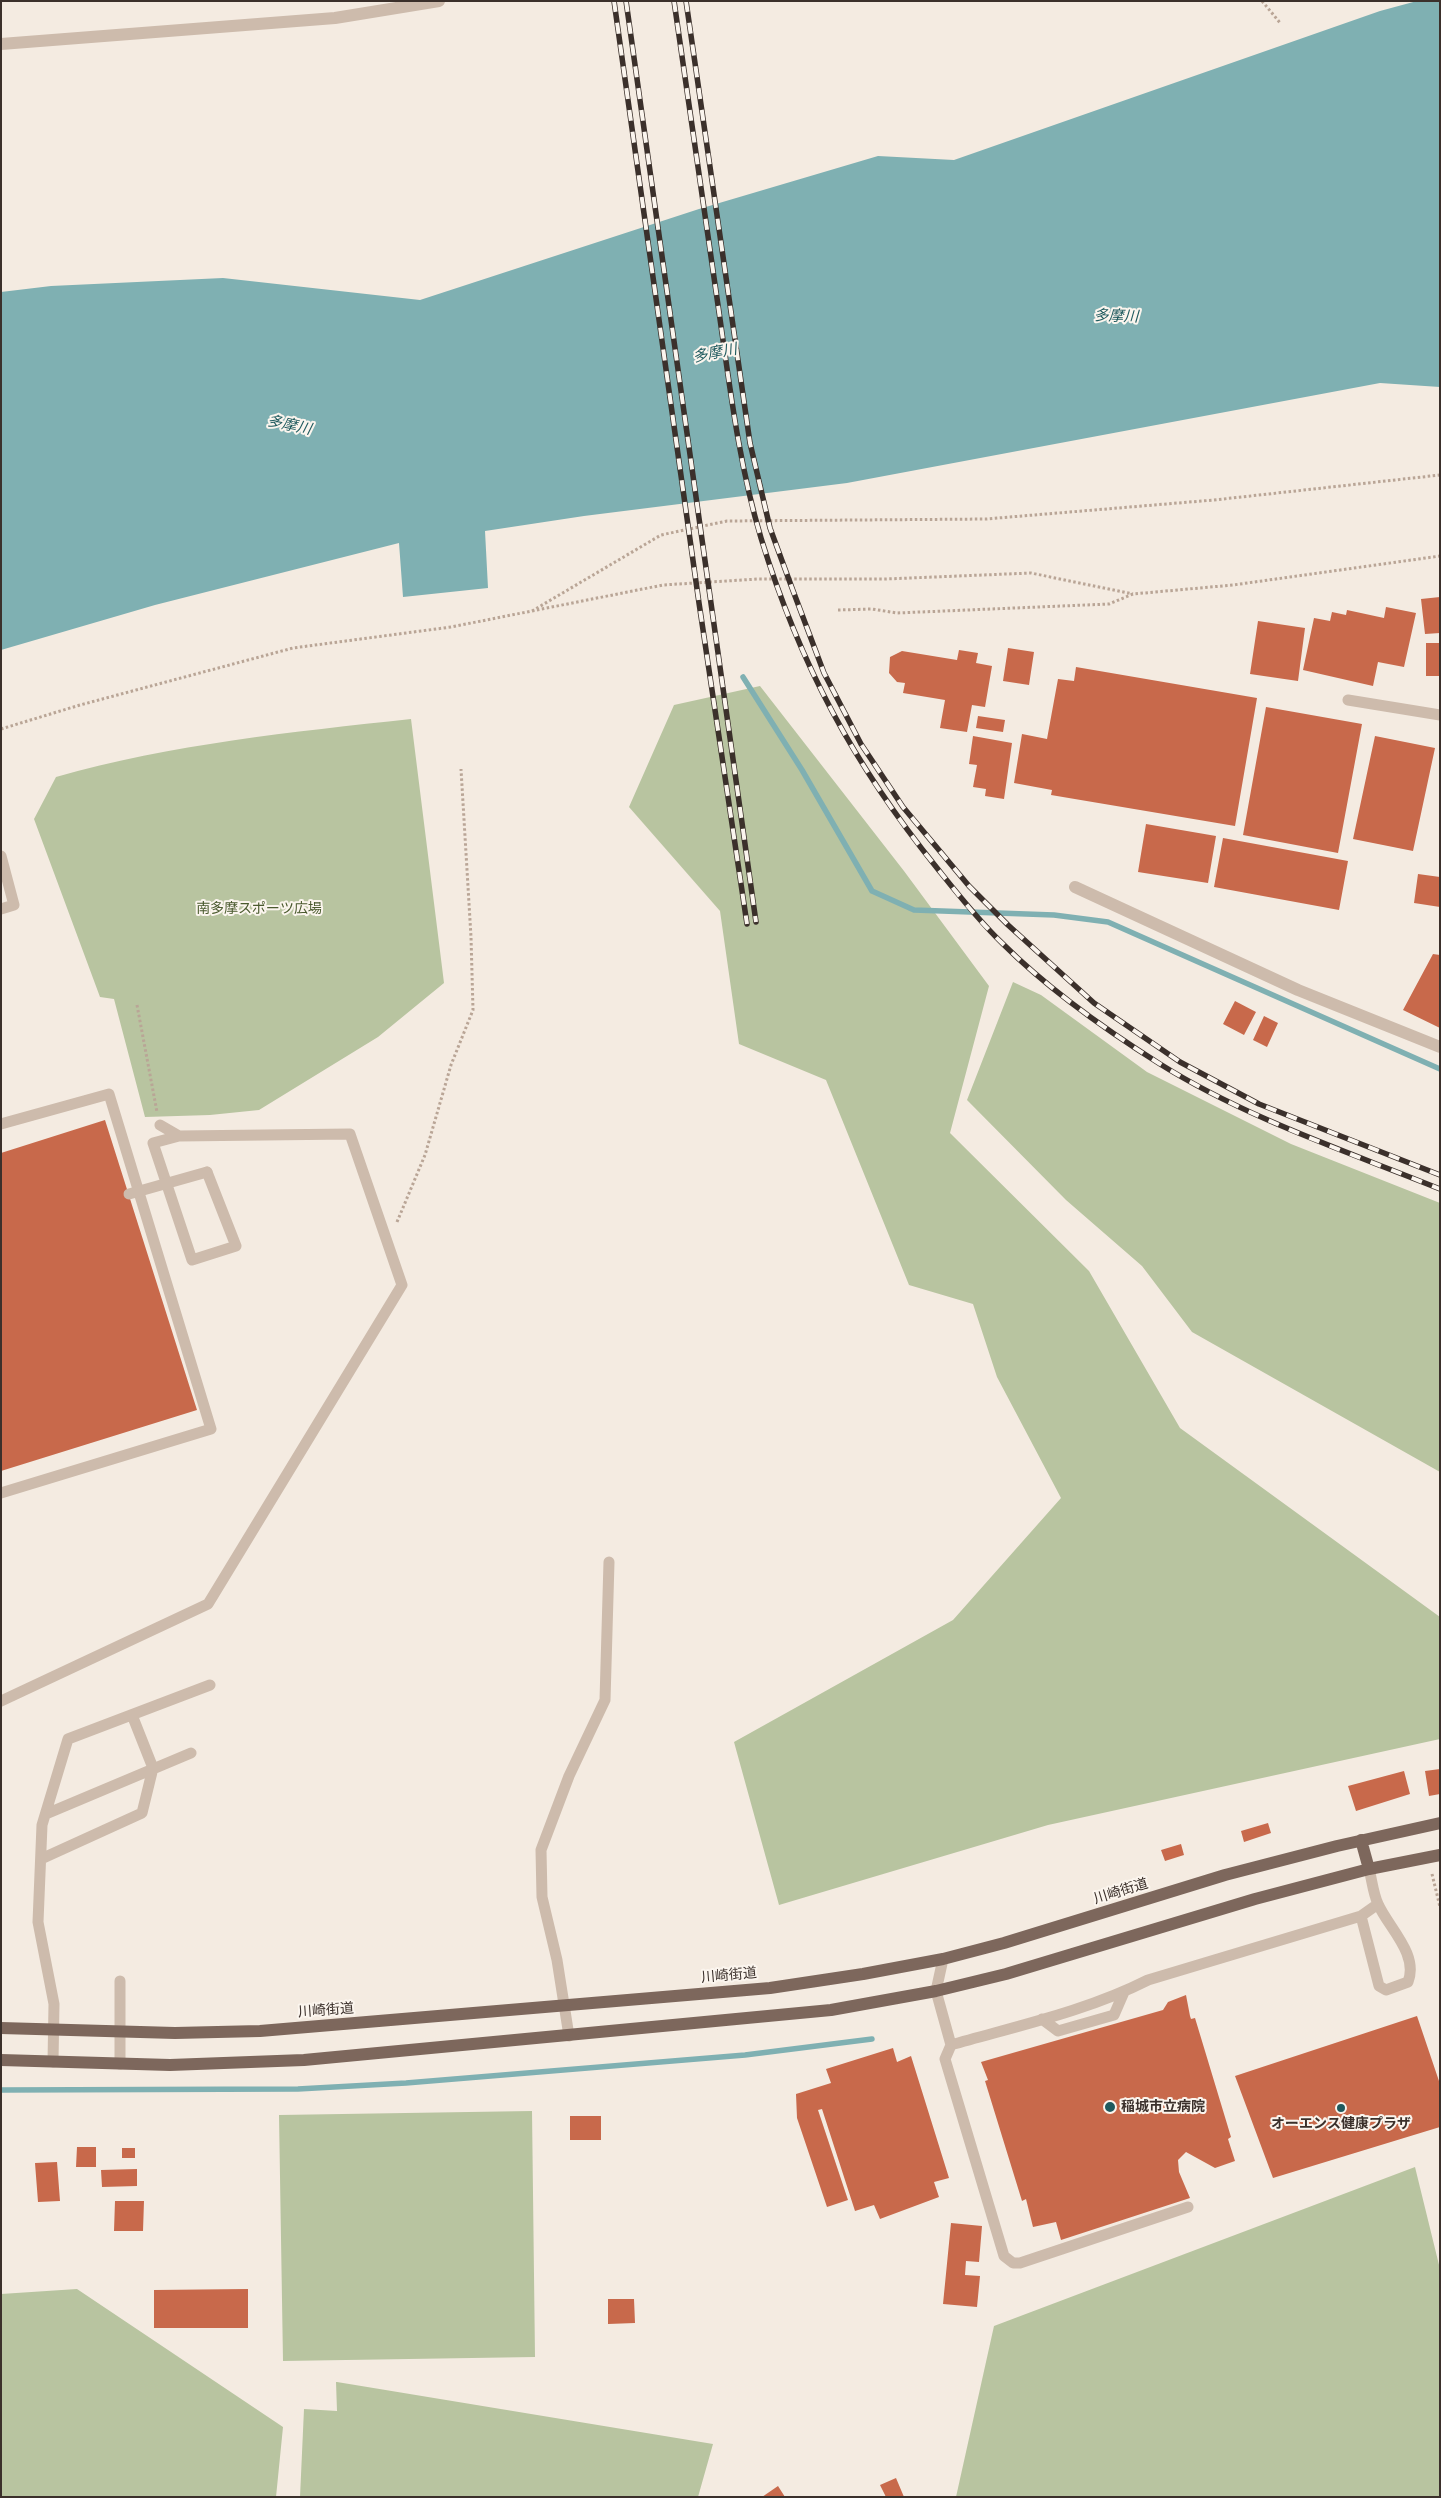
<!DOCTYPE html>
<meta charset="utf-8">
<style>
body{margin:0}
#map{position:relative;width:1441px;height:2498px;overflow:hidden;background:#f4ebe1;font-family:"Roboto Condensed",sans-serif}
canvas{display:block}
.frame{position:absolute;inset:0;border:2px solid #3b302b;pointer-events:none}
</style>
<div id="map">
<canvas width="1441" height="2498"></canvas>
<div class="frame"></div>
</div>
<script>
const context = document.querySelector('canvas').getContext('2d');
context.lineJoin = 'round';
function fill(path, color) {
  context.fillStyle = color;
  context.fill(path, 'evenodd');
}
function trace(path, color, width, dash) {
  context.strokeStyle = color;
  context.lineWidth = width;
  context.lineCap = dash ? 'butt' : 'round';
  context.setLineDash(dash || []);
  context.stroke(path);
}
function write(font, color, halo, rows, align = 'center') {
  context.font = font + ' "Roboto Condensed","Noto Sans JP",sans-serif';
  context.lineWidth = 4;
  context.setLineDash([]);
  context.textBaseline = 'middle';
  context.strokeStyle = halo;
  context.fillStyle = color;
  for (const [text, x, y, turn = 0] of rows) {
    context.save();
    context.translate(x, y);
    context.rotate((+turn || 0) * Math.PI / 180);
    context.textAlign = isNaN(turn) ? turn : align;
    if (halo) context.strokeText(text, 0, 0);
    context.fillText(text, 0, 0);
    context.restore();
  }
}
fill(new Path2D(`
 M 760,686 L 904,871 L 989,986 L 950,1133 L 1089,1271 L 1180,1428 L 1440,1617 L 1440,1739 L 1048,1825 L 779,1905 L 734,1742 L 953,1620 L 1061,1498 L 997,1377 L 973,1304 L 909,1285 L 826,1080 L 739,1044 L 720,911 L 629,807 L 674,705 Z
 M 411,719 L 444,983 L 378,1037 L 259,1110 L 210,1115 L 145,1117 L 114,999 L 100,997 L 34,819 L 56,777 C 172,744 292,732 411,719 Z
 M 1013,982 L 1041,995 L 1147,1072 L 1291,1144 L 1440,1203 L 1440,1472 L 1192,1332 L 1142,1266 L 1066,1200 L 967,1100 Z
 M 532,2111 L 535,2357 L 283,2361 L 279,2115 Z
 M 1415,2167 L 1440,2269 L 1440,2497 L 956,2497 L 994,2326 Z
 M 77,2289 L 283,2427 L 276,2497 L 1,2497 L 1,2294 Z
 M 336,2382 L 337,2382 L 713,2444 L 698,2497 L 300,2497 L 304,2409 L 337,2411 Z`), '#b8c4a0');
fill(new Path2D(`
 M 1417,1 L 1440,1 L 1440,387 L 1380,383 L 847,483 L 584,516 L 485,531 L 488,588 L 403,597 L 399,543 L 155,605 L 1,650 L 1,292 L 51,286 L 223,278 L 420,300 L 699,209 L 878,156 L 954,160 L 1380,11 Z`), '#7fb0b2');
trace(new Path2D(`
 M 743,677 L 802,770 L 872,891 L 914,910 L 1054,915 L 1108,922 L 1440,1069
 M 1,2090 L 298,2089 L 406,2083 L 745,2055 L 872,2039`), '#7fb0b2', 5.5);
fill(new Path2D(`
 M 1440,597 L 1440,633 L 1425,634 L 1421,599 Z
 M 1386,607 L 1416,613 L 1404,667 L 1378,662 L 1373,686 L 1303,670 L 1314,618 L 1330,621 L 1332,612 L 1346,615 L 1347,610 L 1384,618 Z
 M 1258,621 L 1305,628 L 1298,681 L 1250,674 Z
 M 1426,643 L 1440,643 L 1440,676 L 1426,676 Z
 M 1008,648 L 1034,652 L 1029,685 L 1003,681 Z
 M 959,650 L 978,653 L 976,663 L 992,666 L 985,707 L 972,705 L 967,732 L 940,728 L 945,700 L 903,693 L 905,683 L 897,682 L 889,673 L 890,657 L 902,651 L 957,660 Z
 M 1076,667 L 1257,698 L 1235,826 L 1051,795 L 1052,790 L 1014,783 L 1022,734 L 1047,739 L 1058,679 L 1074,681 Z
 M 1266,707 L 1362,724 L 1338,853 L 1243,835 Z
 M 978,716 L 1005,720 L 1003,732 L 976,728 Z
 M 973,736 L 1012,743 L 1004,799 L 985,796 L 986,789 L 973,787 L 977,765 L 969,764 Z
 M 1375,736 L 1435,748 L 1413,851 L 1353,839 Z
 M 1146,824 L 1216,836 L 1208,883 L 1138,872 Z
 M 1223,838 L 1348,861 L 1339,910 L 1214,887 Z
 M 1418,874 L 1440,877 L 1440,907 L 1414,903 Z
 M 1433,954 L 1440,955 L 1440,1028 L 1403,1010 Z
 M 1235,1001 L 1256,1012 L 1244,1035 L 1223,1024 Z
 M 1264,1016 L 1278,1023 L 1267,1047 L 1253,1040 Z
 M 105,1120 L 197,1410 L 1,1471 L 1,1153 Z
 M 1440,1769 L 1440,1794 L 1429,1796 L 1425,1771 Z
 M 1404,1771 L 1410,1794 L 1356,1811 L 1348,1786 Z
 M 1268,1823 L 1271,1833 L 1244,1842 L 1241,1831 Z
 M 1181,1844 L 1184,1855 L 1165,1861 L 1161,1850 Z
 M 1186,1995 L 1190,2016 L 1191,2019 L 1195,2018 L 1231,2137 L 1228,2139 L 1235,2161 L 1215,2168 L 1186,2152 L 1178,2160 L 1179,2172 L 1190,2198 L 1061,2240 L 1056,2222 L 1033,2227 L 1026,2199 L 1022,2201 L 985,2081 L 988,2080 L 981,2062 L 1163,2010 L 1168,2002 Z
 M 1417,2016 L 1440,2084 L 1440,2127 L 1273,2178 L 1235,2076 Z
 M 893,2048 L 897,2062 L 911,2056 L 949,2178 L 934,2182 L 939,2197 L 880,2219 L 874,2205 L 855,2211 L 822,2109 L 818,2110 L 848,2200 L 827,2207 L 797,2118 L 796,2094 L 831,2083 L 826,2069 Z
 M 570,2116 L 601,2116 L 601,2140 L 570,2140 Z
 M 77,2147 L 96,2147 L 96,2167 L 76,2167 Z
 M 122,2148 L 135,2148 L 135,2158 L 122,2158 Z
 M 57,2162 L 60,2201 L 38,2202 L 35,2163 Z
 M 137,2169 L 137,2186 L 102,2187 L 101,2170 Z
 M 115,2201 L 144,2201 L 143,2231 L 114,2231 Z
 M 951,2223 L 982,2226 L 979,2262 L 966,2261 L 965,2275 L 980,2276 L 977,2307 L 943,2304 Z
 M 248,2289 L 248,2328 L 154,2328 L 154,2290 Z
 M 608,2299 L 634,2299 L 635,2323 L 608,2324 Z
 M 896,2478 L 904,2497 L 886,2497 L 880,2485 Z
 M 778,2486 L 785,2497 L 762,2497 Z`), '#c8694b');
trace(new Path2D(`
 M 1262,1 L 1281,24
 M 838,610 L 872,609 L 897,613 L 1109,604 L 1133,594 L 1233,585 L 1440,556
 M 532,611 L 661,535 L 727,521 L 986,519 L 1214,500 L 1440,475
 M 1,729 L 80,705 L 293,648 L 451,627 L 663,585 L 758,579 L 886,579 L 1031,573 L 1133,594
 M 137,1005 L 157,1112
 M 397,1222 L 425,1155 L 451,1065 L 473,1010 L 471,937 L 461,769
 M 1432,1874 L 1440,1907`), '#b9a596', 3, [2.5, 2.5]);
trace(new Path2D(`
 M 1348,700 L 1440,715
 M 1,856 L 14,905 L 1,909
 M 1,1124 L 109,1094 L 211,1429 L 1,1493
 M 179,1136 L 153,1143 L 192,1260 L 236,1246 L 207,1172
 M 1,1701 L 208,1604 L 402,1285 L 350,1134 L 179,1136 L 160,1125
 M 46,1814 L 191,1753
 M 41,1859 L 142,1813 L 153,1768 L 132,1715
 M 1361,1916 L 1379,1986 L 1386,1990 L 1408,1982 C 1419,1954 1388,1927 1378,1904 C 1373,1893 1372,1880 1369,1869
 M 943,1959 L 936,1991 L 951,2045 L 945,2059 L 1004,2256 L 1013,2263 L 1020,2263 L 1188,2207
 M 120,1981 L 120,2064
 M 1042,2019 L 1058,2031 L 1114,2015 L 1124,1992
 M 569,2036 L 557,1960 L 542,1897 L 541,1850 L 569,1776 L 605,1700 L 609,1562
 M 951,2045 C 1017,2026 1087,2011 1148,1980 L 1361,1916 L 1378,1904
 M 53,2062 L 54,2004 L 38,1922 L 42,1825 L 68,1739 L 210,1685`), '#cdbbac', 11);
trace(new Path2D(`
 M 1,44 L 335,18 L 439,1
 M 1075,887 L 1298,990 L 1440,1047`), '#cdbbac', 12);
trace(new Path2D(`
 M 1361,1840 L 1369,1869
 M 1,2028 L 175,2033 L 260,2031 L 770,1988 L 863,1974 L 943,1959 L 1004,1943 L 1225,1875 L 1337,1846 L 1440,1823
 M 1,2060 L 170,2065 L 304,2060 L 831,2010 L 936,1991 L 1006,1974 L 1255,1899 L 1369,1869 L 1440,1855`), '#7d675c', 12);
const rail = new Path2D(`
 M 614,1 L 699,603 L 747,924
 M 626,1 L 756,922
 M 674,1 C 689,105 704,209 719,312 C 730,388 739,465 761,538 C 800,665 854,765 937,868 C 957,893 978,920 1002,943 C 1047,988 1106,1030 1160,1064 C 1246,1118 1346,1151 1440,1189
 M 686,1 L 750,443 L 770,528 L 792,588 L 824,673 L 861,744 L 903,807 L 969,886 L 1008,925 L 1094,1003 L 1180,1062 L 1259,1104 L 1440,1175`);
trace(rail, '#3b302b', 5.5);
trace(rail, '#fbf5ee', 4, [11]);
trace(new Path2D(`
 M 129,1194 L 207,1172`), '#cdbbac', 11);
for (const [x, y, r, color] of [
 [1110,2107,6,"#1f5a5e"],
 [1341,2108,5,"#1f5a5e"]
]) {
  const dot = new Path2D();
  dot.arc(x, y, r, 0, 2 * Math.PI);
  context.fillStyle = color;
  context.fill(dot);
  trace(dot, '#fbf5ee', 2);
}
write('14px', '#4a5a2e', '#fbf5ee', [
 ["南多摩スポーツ広場",259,909]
]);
write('14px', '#3b302b', '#fbf5ee', [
 ["川崎街道",1121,1892,-17],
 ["川崎街道",729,1976,-5],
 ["川崎街道",326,2011,-4]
]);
write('bold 14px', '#3b302b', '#fbf5ee', [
 ["稲城市立病院",1121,2107],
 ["オーエンス健康プラザ",1341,2124,"center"]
], 'left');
write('italic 15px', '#1f5a5e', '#fbf5ee', [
 ["多摩川",1116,317,2],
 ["多摩川",715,354,-11],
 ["多摩川",289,426,12]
]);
</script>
